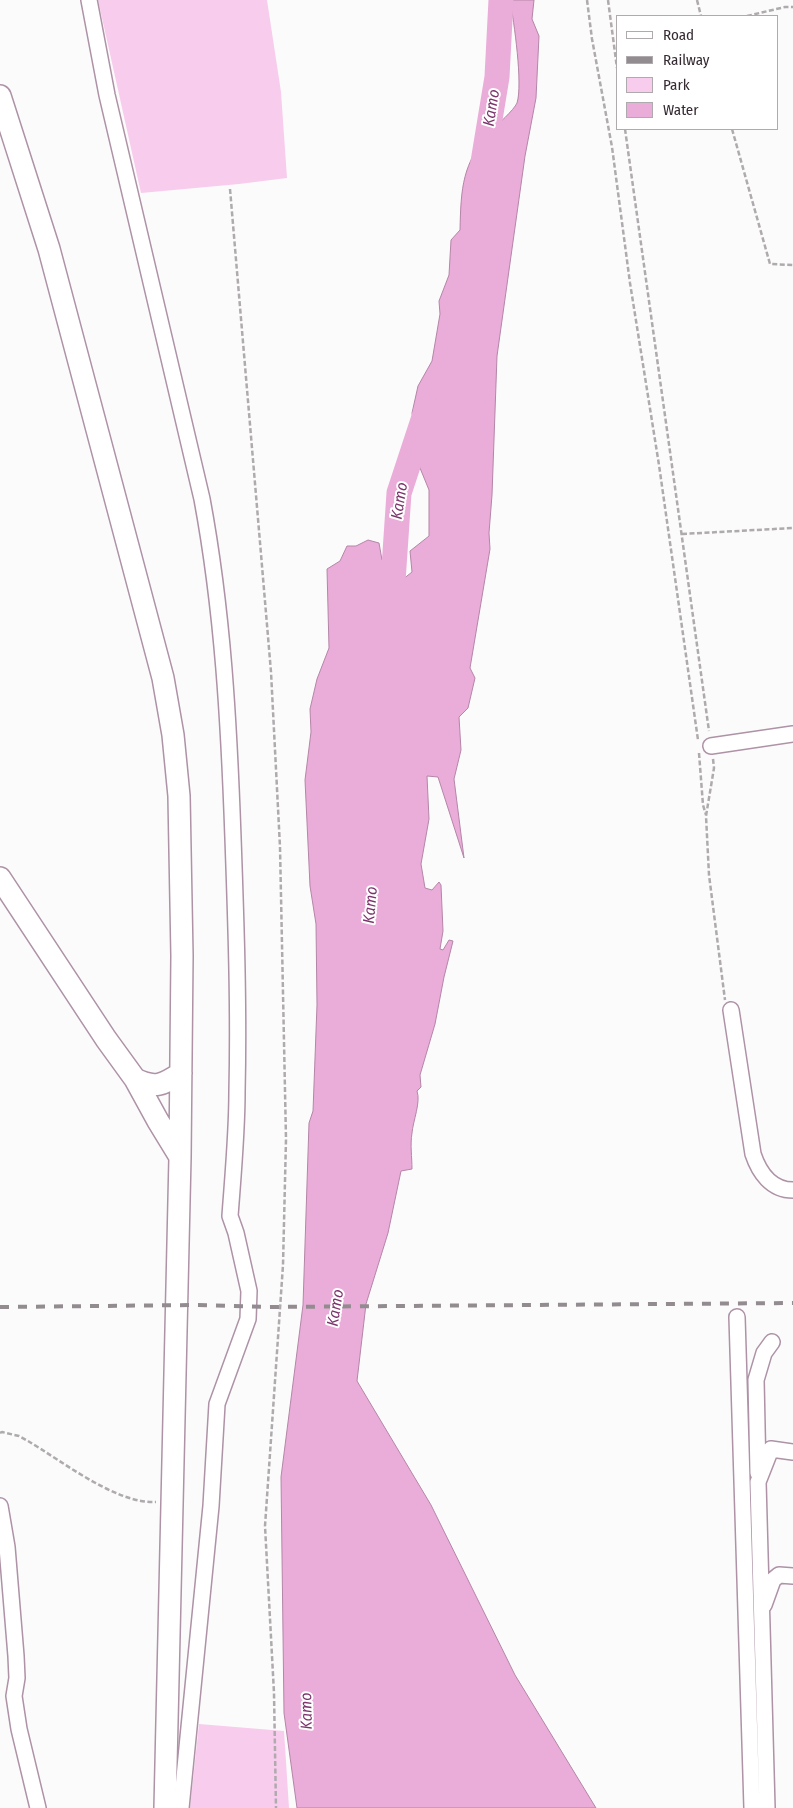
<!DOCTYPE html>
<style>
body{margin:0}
#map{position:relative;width:793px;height:1808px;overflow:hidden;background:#fbfbfb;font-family:"Fira Sans Condensed",sans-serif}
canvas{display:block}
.legend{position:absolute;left:616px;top:15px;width:162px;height:115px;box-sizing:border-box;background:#fff;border:1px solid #aeaaad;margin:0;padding:6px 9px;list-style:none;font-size:15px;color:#352a32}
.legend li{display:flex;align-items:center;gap:10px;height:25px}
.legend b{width:25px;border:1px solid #aeaaad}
</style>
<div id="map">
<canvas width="793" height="1808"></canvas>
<ul class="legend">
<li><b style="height:6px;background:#fff"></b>Road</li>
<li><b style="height:6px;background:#928c90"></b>Railway</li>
<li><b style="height:14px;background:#f8ccec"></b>Park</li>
<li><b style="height:14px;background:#eaacd9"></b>Water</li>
</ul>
</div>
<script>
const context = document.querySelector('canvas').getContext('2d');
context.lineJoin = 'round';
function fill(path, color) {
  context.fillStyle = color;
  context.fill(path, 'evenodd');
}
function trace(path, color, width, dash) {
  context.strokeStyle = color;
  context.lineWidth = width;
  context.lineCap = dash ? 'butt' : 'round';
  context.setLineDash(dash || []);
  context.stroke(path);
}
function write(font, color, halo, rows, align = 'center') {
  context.font = font + ' "Fira Sans Condensed",sans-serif';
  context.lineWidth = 4;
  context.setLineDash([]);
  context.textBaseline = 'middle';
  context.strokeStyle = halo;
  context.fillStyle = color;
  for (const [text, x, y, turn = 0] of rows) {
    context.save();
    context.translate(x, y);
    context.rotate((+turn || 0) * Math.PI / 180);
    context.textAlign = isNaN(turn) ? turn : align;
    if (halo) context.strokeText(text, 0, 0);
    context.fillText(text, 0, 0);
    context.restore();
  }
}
fill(new Path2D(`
 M 98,0 L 267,0 L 281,92 L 287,178 L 239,184 L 141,193 Z
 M 199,1724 L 284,1731 L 289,1808 L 190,1808 Z`), '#f8ccec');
const water = new Path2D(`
 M 510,0 L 534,0 L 532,19 L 539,36 L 536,98 L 525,156 L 497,356 L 492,495 L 489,533 L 490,549 L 470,668 L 475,678 L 468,708 L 459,717 L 461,750 L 454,779 L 464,858 L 438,777 L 427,776 L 429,819 L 421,864 L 425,888 L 432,890 L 439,882 L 441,885 L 443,931 L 440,949 L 443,950 L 449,940 L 453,941 L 444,977 L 435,1024 L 420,1075 L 421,1087 L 417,1091 C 421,1102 413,1121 412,1133 C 410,1145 412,1157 412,1169 L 401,1171 L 388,1233 L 366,1304 L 357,1381 L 431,1505 L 515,1675 L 596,1808 L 297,1808 L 284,1713 L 281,1477 L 303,1305 L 309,1123 L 313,1111 L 317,1005 L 316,924 L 310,886 L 305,780 L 311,732 L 310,709 L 317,679 L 329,648 L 327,569 L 340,561 L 347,546 L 356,546 L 368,540 L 379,543 L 382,560 L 388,559 L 387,574 L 402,580 L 412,572 L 410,551 L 429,536 L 429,490 L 420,468 L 412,413 L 418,386 L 432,361 L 440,314 L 439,301 L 449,275 L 451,240 L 460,230 C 461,188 462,163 491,131 C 497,125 514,110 517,103 C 523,84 514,22 510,0 Z`);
fill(water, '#eaacd9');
trace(water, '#b485a7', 1);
trace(new Path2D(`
 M 482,168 L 497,77 L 501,0
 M 391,611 L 399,493 L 427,408`), '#eaacd9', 25);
const street = new Path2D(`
 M 89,0 L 107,95 L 202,499 C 223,612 229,724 233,838 C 236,922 239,1007 237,1092 C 237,1133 233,1175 230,1216 L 236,1233 L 249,1291 L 248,1319 L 217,1404 L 211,1506 L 181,1808
 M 711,746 L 793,734
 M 731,1010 L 753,1154 C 759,1172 771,1190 793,1190
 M 737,1317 L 752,1808
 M 758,1473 L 756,1380 L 764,1353 L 772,1342
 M 0,1506 L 7,1547 L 16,1656 L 17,1678 L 14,1696 L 19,1729 L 38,1808
 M 764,1605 L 773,1580 L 779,1575 L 793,1576
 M 767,1808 L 758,1482 L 771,1449 L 793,1452`);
const secondary = new Path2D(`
 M 0,96 L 49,249 L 163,678 L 173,735 L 179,796 L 182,956 L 180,1157 L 165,1808
 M 0,878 L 106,1039 L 135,1079 L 158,1121 L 180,1157
 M 135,1079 C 155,1089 163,1085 181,1073`);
trace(street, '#ae92a6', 18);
trace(secondary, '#ae92a6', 24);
trace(new Path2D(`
 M 587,0 L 592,39 L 612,147 L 630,283 L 659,465 L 698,740
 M 608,0 L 617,68
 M 697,0 L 701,16
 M 747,16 L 785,7 L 793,7
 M 625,129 L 709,731
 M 732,129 L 770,264 L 793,265
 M 230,189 L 271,672 L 280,847 L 286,1139 L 283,1265 L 265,1526 L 274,1693 L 276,1808
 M 682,534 L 793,528
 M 699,753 L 703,805 L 706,815
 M 713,759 L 714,768 L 706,816 L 709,875 L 725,1000
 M 0,1433 L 2,1432 L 19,1436 L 28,1441 C 62,1461 116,1504 156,1502`), '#aeaaad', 2.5, [5, 2.5]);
trace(street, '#fff', 15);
trace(secondary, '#fff', 21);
trace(new Path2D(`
 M 0,1307 L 194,1305 L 268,1307 L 793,1303`), '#928c90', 4, [9, 9]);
write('italic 16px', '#7b346c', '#fff', [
 ["Kamo",492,108,-81],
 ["Kamo",400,501,-81],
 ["Kamo",371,905,-85],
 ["Kamo",336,1308,-81],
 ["Kamo",307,1711,-91]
]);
</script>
